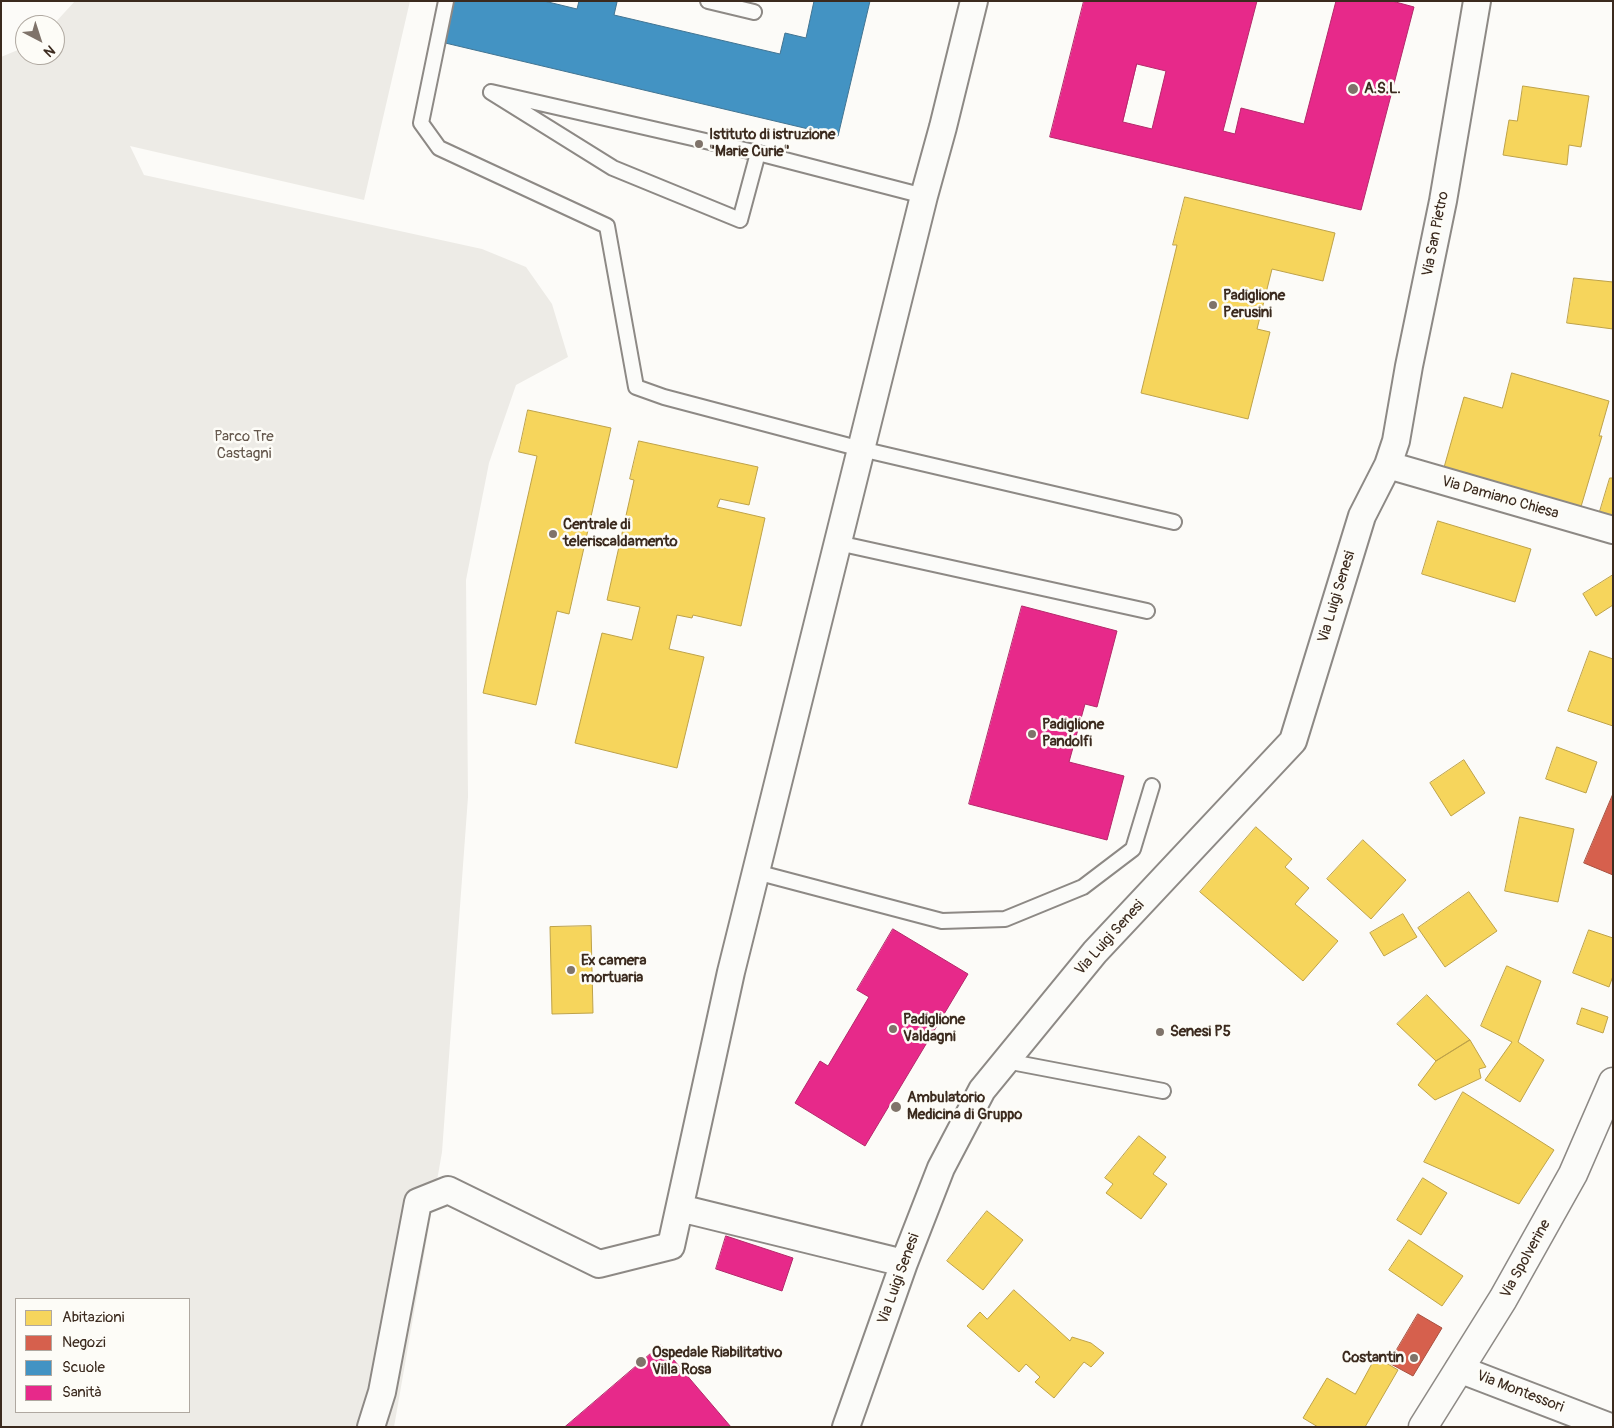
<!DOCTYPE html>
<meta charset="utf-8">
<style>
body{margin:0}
#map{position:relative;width:1614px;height:1428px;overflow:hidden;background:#fcfbf8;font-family:Pangolin,sans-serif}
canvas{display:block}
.frame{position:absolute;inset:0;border:2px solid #3b2a1e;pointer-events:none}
.legend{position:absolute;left:15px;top:1298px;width:175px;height:115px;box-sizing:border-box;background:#fdfcf7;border:1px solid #afa8a0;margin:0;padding:6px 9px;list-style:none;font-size:15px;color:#3b2a1e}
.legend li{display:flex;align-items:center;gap:10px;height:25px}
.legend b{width:25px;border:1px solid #afa8a0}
.north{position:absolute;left:15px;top:15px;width:50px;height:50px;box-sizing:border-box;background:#fdfcf7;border:1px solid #afa8a0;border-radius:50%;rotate:140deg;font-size:14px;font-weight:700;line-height:20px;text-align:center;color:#3b2a1e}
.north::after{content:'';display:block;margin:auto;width:18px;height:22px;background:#7f736a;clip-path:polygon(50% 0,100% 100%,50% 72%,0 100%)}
</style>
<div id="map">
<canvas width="1614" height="1428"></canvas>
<div class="frame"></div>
<ul class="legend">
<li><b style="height:14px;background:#f6d55c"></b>Abitazioni</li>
<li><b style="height:14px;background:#d6604d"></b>Negozi</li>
<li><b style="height:14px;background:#4393c3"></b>Scuole</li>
<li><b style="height:14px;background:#e7298a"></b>Sanità</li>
</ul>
<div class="north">N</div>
</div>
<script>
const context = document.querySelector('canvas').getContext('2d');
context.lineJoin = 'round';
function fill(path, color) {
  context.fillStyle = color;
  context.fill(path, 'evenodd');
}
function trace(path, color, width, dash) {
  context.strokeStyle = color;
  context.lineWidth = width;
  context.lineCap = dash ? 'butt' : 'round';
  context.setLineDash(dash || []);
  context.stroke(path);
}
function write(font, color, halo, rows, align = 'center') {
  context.font = font + ' Pangolin,sans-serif';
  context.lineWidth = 5;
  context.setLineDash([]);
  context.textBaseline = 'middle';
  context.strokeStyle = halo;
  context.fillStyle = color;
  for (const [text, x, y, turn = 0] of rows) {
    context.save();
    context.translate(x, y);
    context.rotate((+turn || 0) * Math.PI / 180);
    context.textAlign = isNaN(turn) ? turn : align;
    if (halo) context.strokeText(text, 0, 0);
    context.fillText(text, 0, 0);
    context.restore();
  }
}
fill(new Path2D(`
 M 75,1 L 410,1 L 364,200 L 130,146 L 144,175 L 482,249 L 526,267 L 552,304 L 568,357 L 516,385 L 489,463 L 466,580 L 468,797 L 442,1152 L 394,1427 L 1,1427 L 1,57 L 25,47 L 25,55 L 55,55 L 55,25 L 53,25 ZM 16,1299 L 189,1299 L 189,1412 L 16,1412 Z`), '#edebe6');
const homes = new Path2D(`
 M 1523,86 L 1589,96 L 1581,147 L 1569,145 L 1567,165 L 1503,155 L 1509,120 L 1517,121 Z
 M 1185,197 L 1335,233 L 1323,281 L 1272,269 L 1257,329 L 1270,332 L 1248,419 L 1141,393 L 1177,245 L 1173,245 Z
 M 1574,278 L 1613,282 L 1613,329 L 1567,323 Z
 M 1512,373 L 1609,401 L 1599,436 L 1602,436 L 1580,510 L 1443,471 L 1464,397 L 1502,408 Z
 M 528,410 L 611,428 L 569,614 L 557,611 L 536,705 L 483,693 L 537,456 L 519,452 Z
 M 639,441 L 758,467 L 749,505 L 720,499 L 717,507 L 765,518 L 741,626 L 693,615 L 692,618 L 677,615 L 669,649 L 704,657 L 677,768 L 575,743 L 602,633 L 632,640 L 640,607 L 607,600 L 634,480 L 630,479 Z
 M 1610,478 L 1613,478 L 1613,522 L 1598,518 Z
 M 1438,521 L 1531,549 L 1515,602 L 1422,574 Z
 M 1613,575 L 1613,605 L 1596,616 L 1583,594 Z
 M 1590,651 L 1613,659 L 1613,726 L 1568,711 Z
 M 1557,747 L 1597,762 L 1586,793 L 1546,779 Z
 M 1464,760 L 1485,793 L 1451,816 L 1430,783 Z
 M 1520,817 L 1574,829 L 1558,902 L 1505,891 Z
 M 1256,827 L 1292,859 L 1285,867 L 1309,888 L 1295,904 L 1338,941 L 1303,981 L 1200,892 Z
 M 1363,840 L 1406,880 L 1371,919 L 1327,879 Z
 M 1469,892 L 1497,931 L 1445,967 L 1418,928 Z
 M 1403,914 L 1417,937 L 1384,956 L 1370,933 Z
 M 591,926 L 593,1013 L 552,1014 L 550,927 Z
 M 1589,930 L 1613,938 L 1613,976 L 1609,987 L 1573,973 Z
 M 1507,966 L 1541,981 L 1518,1042 L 1544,1060 L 1520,1102 L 1485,1080 L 1512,1042 L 1481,1026 Z
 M 1427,995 L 1470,1040 L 1436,1061 L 1397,1024 Z
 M 1582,1008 L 1608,1017 L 1603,1033 L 1577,1024 Z
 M 1470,1040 L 1486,1067 L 1479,1069 L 1481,1078 L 1435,1100 L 1418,1085 L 1436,1061 Z
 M 1463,1092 L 1554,1150 L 1519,1204 L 1424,1162 Z
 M 1139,1136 L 1166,1157 L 1153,1174 L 1167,1184 L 1141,1219 L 1106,1193 L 1113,1184 L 1105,1178 Z
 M 1423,1178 L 1447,1193 L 1421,1235 L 1397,1220 Z
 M 987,1211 L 1023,1240 L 983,1290 L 947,1261 Z
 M 1409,1240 L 1463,1276 L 1442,1306 L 1389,1270 Z
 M 1014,1290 L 1070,1341 L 1072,1337 L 1091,1343 L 1104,1353 L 1091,1367 L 1084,1362 L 1054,1398 L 1035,1382 L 1040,1377 L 1026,1364 L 1019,1372 L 967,1326 L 980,1312 L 987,1319 Z
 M 1376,1357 L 1398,1370 L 1365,1427 L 1318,1427 L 1303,1418 L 1327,1378 L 1355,1394 Z`);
fill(homes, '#f6d55c');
trace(homes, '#bea249', 1);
const shops = new Path2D(`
 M 1613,794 L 1613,875 L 1584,863 Z
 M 1418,1314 L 1442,1328 L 1413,1376 L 1389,1363 Z`);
fill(shops, '#d6604d');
trace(shops, '#a8503f', 1);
const schools = new Path2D(`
 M 451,1 L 544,1 L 577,9 L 579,1 L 613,1 L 617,2 L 614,15 L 780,54 L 785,33 L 806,38 L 814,1 L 870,1 L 838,136 L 441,42 Z`);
fill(schools, '#4393c3');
trace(schools, '#417492', 1);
const health = new Path2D(`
 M 1084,1 L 1257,1 L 1223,131 L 1235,134 L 1241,108 L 1304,124 L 1336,1 L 1392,1 L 1414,7 L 1361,210 L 1050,137 ZM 1137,64 L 1166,71 L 1152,129 L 1123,122 Z
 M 1022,606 L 1117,631 L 1097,707 L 1085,704 L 1069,762 L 1124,776 L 1107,840 L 969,804 Z
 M 893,929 L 968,974 L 865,1146 L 795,1103 L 820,1061 L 828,1066 L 869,997 L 857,990 Z
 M 726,1236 L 793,1258 L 782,1291 L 716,1269 Z
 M 661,1345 L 731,1427 L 565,1427 Z`);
fill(health, '#e7298a');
trace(health, '#b3296a', 1);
const service = new Path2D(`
 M 446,1 L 421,123 L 439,148 L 607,226 L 636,387 L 664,397 L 861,449 L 1174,522
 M 708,1 L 754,12
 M 758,153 L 491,92 L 613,168 L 740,220 L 758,153 L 924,196
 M 838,543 L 1147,611
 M 756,872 L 942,921 L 1005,919 L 1083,887 L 1133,849 L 1152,786
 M 1006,1061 L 1163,1091`);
const minor = new Path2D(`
 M 1388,465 L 1613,530
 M 680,1208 L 904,1263
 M 1459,1369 L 1610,1427
 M 371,1427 L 382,1392 L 418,1202 L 448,1190 L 599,1264 L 671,1246 L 731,972 L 924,196 L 943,127 L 974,1
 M 846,1427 L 904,1263 L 941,1168 L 982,1090 L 1095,952 L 1293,741 L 1362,516 L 1388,465 L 1396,441 L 1409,366 L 1443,201 L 1477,1`);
const secondary = new Path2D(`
 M 1423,1427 L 1503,1299 L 1573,1174 L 1613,1082`);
trace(service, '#8d8985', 18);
trace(minor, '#8d8985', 30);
trace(secondary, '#8d8985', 31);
trace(service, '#fbfbf9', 14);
trace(minor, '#fbfbf9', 26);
trace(secondary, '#fbfbf9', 28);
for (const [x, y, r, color] of [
 [1353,89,6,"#7f736a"],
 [699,144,5,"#7f736a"],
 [1213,305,5,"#7f736a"],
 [553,534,5,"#7f736a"],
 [1032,734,5,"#7f736a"],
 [571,970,5,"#7f736a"],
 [893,1029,5,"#7f736a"],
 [1160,1032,5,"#7f736a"],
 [896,1107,6,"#7f736a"],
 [1414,1358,5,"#7f736a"],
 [641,1362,6,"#7f736a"]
]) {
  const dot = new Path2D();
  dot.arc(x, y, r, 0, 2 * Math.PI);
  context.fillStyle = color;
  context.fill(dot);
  trace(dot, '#fdfcf7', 2);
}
write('bold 15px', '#3b2a1e', '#fdfcf7', [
 ["A.S.L.",1364,89],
 ["Istituto di istruzione",709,135],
 ["\"Marie Curie\"",709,152],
 ["Padiglione",1223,296],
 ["Perusini",1223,313],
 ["Centrale di",563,525],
 ["teleriscaldamento",563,542],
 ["Padiglione",1042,725],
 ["Pandolfi",1042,742],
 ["Ex camera",581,961],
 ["mortuaria",581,978],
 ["Padiglione",903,1020],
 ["Valdagni",903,1037],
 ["Senesi P5",1170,1032],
 ["Ambulatorio",907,1098],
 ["Medicina di Gruppo",907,1115],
 ["Ospedale Riabilitativo",652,1353],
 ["Villa Rosa",652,1370],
 ["Costantin",1404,1358,"right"]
], 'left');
write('15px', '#3b2a1e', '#fdfcf7', [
 ["Via San Pietro",1436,234,-79],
 ["Via Damiano Chiesa",1500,498,16],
 ["Via Luigi Senesi",1337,597,-73],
 ["Via Luigi Senesi",1110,938,-48],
 ["Via Spolverine",1526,1259,-61],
 ["Via Luigi Senesi",899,1279,-70],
 ["Via Montessori",1520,1392,21]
]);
write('15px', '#64574c', '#fdfcf7', [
 ["Parco Tre",244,437],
 ["Castagni",244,454]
]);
</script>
